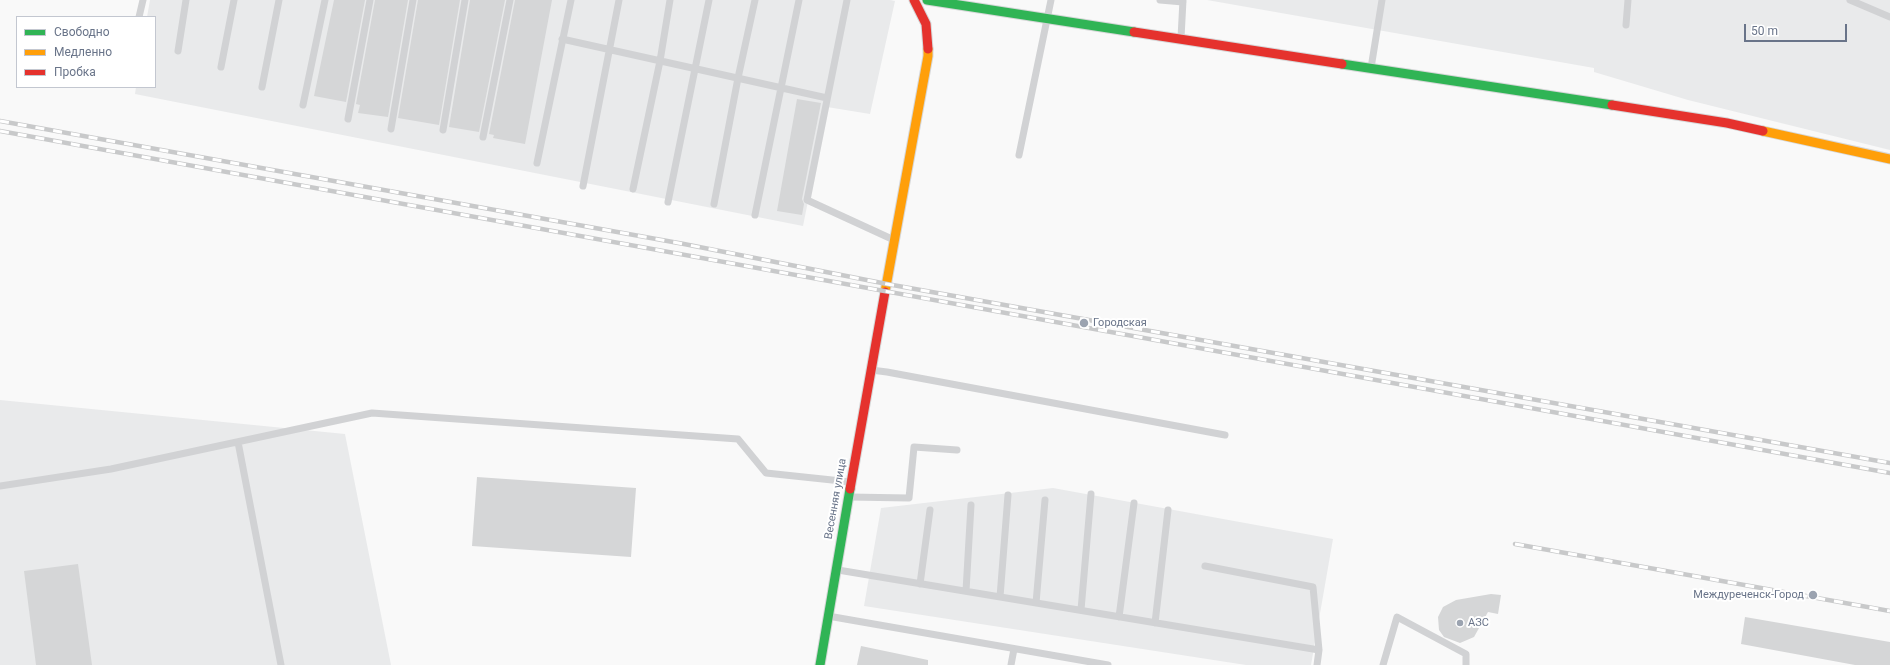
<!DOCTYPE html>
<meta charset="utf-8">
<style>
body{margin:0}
#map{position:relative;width:1890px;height:665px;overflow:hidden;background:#f9f9f9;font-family:Roboto,sans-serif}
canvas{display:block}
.legend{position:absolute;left:16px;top:16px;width:140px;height:72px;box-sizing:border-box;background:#fff;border:1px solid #c3c7d0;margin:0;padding:5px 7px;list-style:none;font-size:12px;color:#697489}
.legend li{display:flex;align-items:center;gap:8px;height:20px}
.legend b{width:20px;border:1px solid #c3c7d0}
.scale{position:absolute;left:1744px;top:24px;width:103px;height:18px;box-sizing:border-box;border:2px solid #697489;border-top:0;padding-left:5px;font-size:12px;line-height:14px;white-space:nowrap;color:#697489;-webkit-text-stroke:3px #fff;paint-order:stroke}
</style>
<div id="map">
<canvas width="1890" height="665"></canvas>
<ul class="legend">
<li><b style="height:5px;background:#30b455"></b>Свободно</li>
<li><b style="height:5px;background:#ff9f0a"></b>Медленно</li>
<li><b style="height:5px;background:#e5322d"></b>Пробка</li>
</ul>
<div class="scale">50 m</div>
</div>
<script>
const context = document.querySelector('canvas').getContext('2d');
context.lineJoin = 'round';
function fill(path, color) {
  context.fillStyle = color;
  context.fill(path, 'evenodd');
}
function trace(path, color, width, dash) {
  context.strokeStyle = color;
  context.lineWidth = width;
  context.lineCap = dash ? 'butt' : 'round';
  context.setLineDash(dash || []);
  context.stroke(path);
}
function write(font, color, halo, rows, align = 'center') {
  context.font = font + ' Roboto,sans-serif';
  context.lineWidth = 4;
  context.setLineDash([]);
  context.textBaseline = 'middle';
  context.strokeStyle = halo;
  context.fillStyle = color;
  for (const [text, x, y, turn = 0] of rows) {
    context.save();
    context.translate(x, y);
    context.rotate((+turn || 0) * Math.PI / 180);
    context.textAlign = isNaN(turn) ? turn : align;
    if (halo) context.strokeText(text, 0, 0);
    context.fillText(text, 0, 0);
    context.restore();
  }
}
fill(new Path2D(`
 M 150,0 L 890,0 L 895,1 L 870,114 L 827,107 L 803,226 L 135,94 L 136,87 L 155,87 L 155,17 L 147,17 Z
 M 1207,0 L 1890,0 L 1890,150 L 1688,100 L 1594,72 L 1594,68 Z
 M 0,400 L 345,434 L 391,665 L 0,665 Z
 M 1053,488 L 1333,539 L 1311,665 L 1246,665 L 864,606 L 881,508 Z`), '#e9eaeb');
fill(new Path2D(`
 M 334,0 L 365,0 L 346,102 L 314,96 Z
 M 375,0 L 408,0 L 388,117 L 358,113 L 360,105 L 356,104 Z
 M 418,0 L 460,0 L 439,125 L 398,118 Z
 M 470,0 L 505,0 L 479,132 L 449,127 Z
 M 515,0 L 552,0 L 525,144 L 493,138 L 494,135 L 489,134 Z
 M 797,99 L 821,103 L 802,199 L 804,204 L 802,215 L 777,211 Z
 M 477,477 L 636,488 L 631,557 L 472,546 Z
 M 78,564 L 92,665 L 36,665 L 24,571 Z
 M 1491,594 L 1501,595 L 1498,614 L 1488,612 L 1474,637 L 1460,643 L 1444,637 L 1439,630 L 1438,617 L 1443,607 L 1456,600 Z
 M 1745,617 L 1890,642 L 1890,665 L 1855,665 L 1741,644 Z
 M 861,646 L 928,660 L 928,665 L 857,665 Z`), '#d5d6d7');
const fast = new Path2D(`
 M 927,0 L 1134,32
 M 1342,64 L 1612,105
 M 820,665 L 850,489`);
const slow = new Path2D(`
 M 1763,131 L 1890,159
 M 885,292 L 928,56 L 928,49`);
const jam = new Path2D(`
 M 914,0 L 926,24 L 928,49
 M 1134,32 L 1342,64
 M 1612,105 L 1727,123 L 1763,131
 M 850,489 L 885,292`);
trace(fast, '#d6d7d8', 11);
trace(slow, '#d6d7d8', 11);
trace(jam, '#d6d7d8', 11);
trace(new Path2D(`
 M 847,0 L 807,200 L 894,240
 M 1160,0 L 1183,2
 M 1850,0 L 1890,17
 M 139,17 L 143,0
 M 1626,25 L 1628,0
 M 1181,38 L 1183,0
 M 562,39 L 827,98
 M 178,51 L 186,0
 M 221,67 L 234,0
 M 1371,68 L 1382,0
 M 262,87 L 279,0
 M 303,105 L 325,0
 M 348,119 L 370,0
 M 391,129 L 413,0
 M 443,130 L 465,0
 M 483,137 L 510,0
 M 1019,155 L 1051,0
 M 537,163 L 571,0
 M 583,186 L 619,0
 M 633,189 L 660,61 L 670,0
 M 668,202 L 709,0
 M 714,204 L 738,78 L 755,0
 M 755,215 L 799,0
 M 871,370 L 887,372 L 1225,435
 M 238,442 L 281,665
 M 0,486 L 111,469 L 372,413 L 738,439 L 766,473 L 851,482
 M 849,497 L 909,498 L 914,447 L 957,450
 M 1205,566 L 1313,587 L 1319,650 L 1317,665
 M 838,570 L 1319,650
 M 920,584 L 930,510
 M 966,591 L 971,505
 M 1000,597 L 1008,495
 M 1036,603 L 1045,500
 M 1081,610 L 1091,494
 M 828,616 L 1108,665
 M 1119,617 L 1134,503
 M 1155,623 L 1168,510
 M 1011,665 L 1014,649
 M 1383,665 L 1397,617 L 1466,654 L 1466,665`), '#d1d2d4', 7);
trace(fast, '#30b455', 9);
trace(slow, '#ff9f0a', 9);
trace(jam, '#e5322d', 9);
const rail = new Path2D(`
 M 0,121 L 684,244 L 887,284 L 1890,463
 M 0,131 L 1890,473
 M 1515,544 L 1890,611`);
trace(rail, '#c8c9ca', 4.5);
trace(rail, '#fff', 3, [9]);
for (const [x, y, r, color] of [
 [1084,323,5,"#9ba3b0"],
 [1813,595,5,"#9ba3b0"],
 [1460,623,4,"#9ba3b0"]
]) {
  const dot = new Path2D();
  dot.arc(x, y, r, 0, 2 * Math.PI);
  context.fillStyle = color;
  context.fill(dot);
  trace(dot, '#fff', 1.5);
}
write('11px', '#697489', '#fff', [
 ["Городская",1093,323],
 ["Междуреченск-Город",1804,595,"right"],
 ["АЗС",1468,623]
], 'left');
write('11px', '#697489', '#fff', [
 ["Весенняя улица",836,499,-80]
]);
</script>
